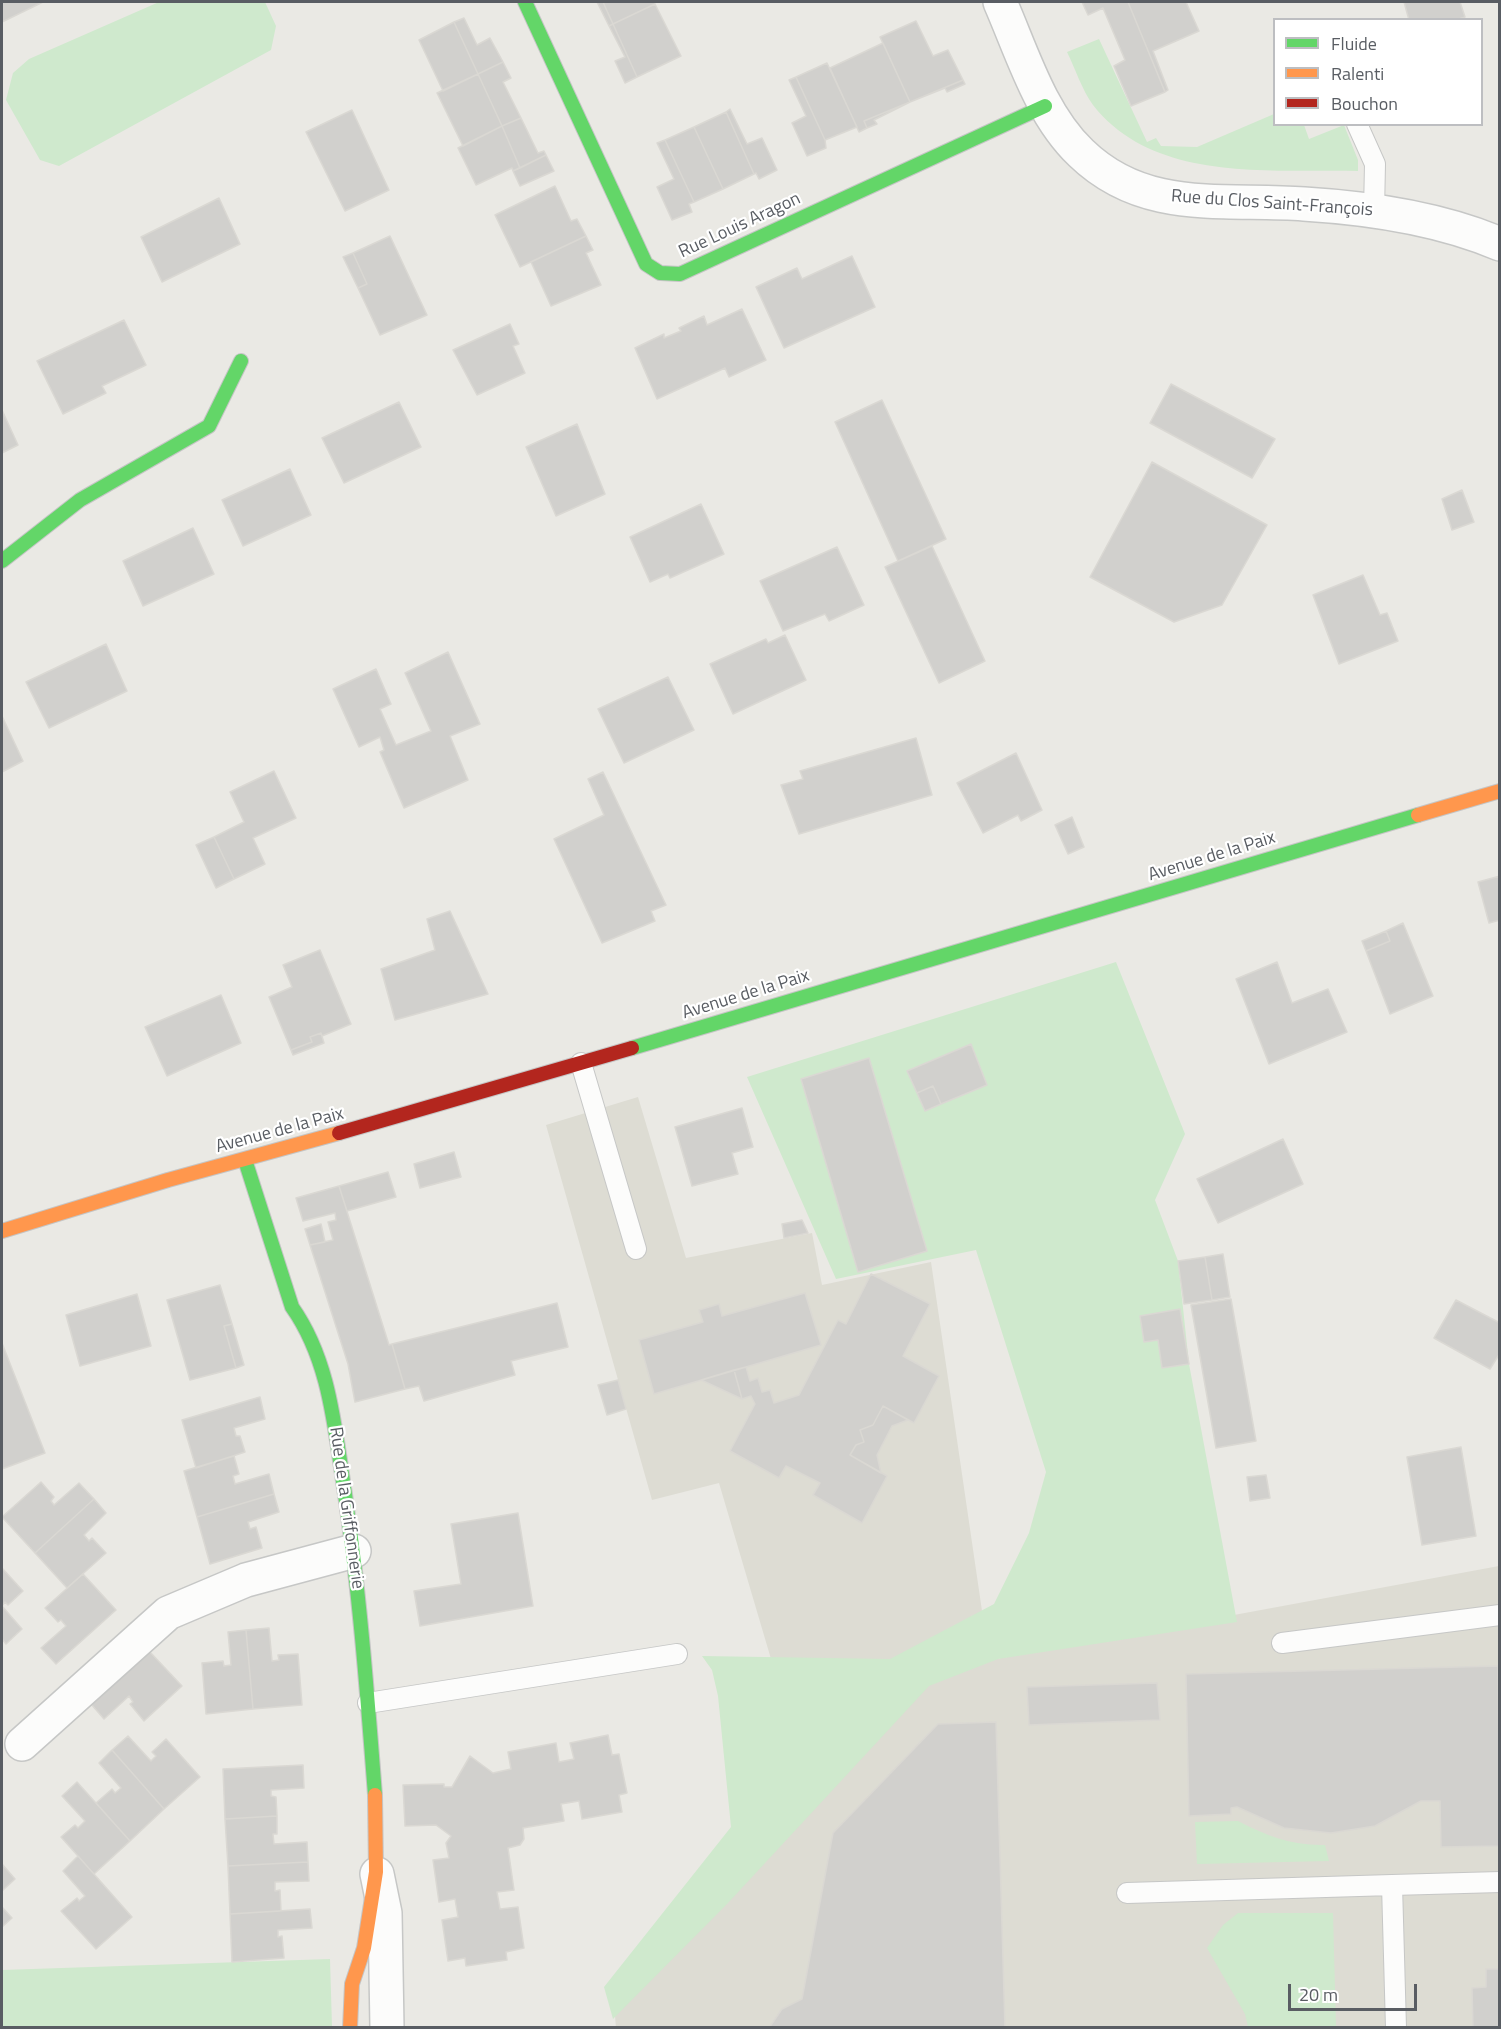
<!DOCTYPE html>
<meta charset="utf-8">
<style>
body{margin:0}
#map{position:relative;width:1501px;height:2029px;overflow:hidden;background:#eae9e4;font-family:"Titillium Web",sans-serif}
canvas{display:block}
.frame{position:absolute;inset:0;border:3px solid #595d63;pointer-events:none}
.legend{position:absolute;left:1273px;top:18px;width:210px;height:108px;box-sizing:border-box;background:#fff;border:2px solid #bdbec1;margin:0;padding:8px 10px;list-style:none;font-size:18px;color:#595d63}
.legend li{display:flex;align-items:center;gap:12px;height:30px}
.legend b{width:30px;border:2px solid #bdbec1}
.scale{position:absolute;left:1288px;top:1984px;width:129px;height:27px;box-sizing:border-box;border:3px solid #595d63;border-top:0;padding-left:8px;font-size:18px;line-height:21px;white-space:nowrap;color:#595d63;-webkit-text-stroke:4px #fff;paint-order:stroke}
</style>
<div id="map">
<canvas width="1501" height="2029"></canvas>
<div class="frame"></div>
<ul class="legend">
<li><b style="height:8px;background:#63d668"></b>Fluide</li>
<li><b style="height:8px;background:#ff974d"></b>Ralenti</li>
<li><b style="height:8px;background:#b3261e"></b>Bouchon</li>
</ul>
<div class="scale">20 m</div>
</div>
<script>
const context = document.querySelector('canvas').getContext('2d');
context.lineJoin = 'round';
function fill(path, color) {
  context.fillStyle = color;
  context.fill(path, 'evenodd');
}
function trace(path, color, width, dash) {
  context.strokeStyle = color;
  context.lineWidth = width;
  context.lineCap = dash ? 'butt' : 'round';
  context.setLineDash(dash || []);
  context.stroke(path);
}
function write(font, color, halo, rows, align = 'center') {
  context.font = font + ' "Titillium Web",sans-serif';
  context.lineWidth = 4.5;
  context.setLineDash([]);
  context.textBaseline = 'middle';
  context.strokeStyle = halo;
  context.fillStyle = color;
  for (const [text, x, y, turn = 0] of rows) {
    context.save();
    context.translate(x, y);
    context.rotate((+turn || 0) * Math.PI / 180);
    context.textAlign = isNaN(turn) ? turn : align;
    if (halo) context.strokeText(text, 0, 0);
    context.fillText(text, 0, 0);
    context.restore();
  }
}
fill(new Path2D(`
 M 638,1097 L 686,1258 L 812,1233 L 822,1285 L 931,1262 L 988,1652 L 779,1686 L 719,1483 L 652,1500 L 546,1125 Z
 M 1499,1566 L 1499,2027 L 616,2028 L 614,2004 L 931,1671 Z`), '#dddcd3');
fill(new Path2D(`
 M 159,2 L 265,2 L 276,26 L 271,50 L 59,166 L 40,160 L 6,100 L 13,73 L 29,59 Z
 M 1099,39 L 1147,142 L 1156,138 L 1161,146 L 1197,147 L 1274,114 L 1274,124 L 1304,125 L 1309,139 L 1344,125 L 1358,160 L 1358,171 C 1270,169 1154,183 1093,105 C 1082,90 1075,68 1067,52 Z
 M 1116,962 L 1185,1134 L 1155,1200 L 1178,1261 L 1189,1364 L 1237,1622 L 998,1659 L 929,1686 L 728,1903 L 613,2019 L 604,1987 L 731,1827 L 718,1696 L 712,1670 L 702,1656 L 890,1659 L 994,1604 L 1029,1533 L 1046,1472 L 976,1250 L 836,1279 L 747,1077 Z
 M 1238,1821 C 1267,1836 1293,1846 1325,1845 L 1329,1861 L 1197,1864 L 1195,1822 Z
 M 1238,1913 L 1333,1913 L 1336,2027 L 1248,2027 L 1245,2014 L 1207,1948 L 1223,1925 Z
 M 330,1959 L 332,2027 L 2,2027 L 2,1970 Z`), '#cfe9cd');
const building = new Path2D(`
 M 2,2 L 43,2 L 2,22 Z
 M 597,2 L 603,2 L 613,24 L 609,26 Z
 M 603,2 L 654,2 L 655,4 L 613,24 Z
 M 1082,2 L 1128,2 L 1165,92 L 1131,106 L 1114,66 L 1125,60 L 1103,8 L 1088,15 Z
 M 1128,2 L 1186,2 L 1199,31 L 1153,51 L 1168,90 L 1165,92 Z
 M 1404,2 L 1460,2 L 1465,17 L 1456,20 L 1409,20 Z
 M 655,4 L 681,56 L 637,77 L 613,24 Z
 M 464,18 L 477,45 L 490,38 L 503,62 L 478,74 L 454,22 Z
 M 916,21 L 933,56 L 948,50 L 963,80 L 910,102 L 880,37 Z
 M 454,22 L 478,74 L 443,91 L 419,40 Z
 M 613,24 L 637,77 L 625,83 L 615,61 L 625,57 L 609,26 Z
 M 883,43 L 910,102 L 864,121 L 867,128 L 859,132 L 830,68 Z
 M 503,62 L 511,78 L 503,82 L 521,118 L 502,126 L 478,74 Z
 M 827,63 L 857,127 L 825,140 L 796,77 Z
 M 478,74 L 502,126 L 463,146 L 437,93 Z
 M 796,77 L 825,140 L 826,148 L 807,156 L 792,123 L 806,116 L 789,80 Z
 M 963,80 L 965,84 L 947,92 L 945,88 L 910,102 Z
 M 910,102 L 874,120 L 877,124 L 867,128 L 864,121 Z
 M 730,109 L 747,144 L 762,138 L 777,170 L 759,179 L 756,173 L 754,174 L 726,112 Z
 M 352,110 L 389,190 L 345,211 L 306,132 Z
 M 726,112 L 754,174 L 723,189 L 694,127 Z
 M 521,118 L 538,153 L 544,151 L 546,155 L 520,168 L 502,126 Z
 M 502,126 L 520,168 L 513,171 L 512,168 L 476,185 L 458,148 Z
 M 694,127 L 723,189 L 694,202 L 665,140 Z
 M 665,140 L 694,202 L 689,204 L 692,212 L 672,220 L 657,187 L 674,179 L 657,143 Z
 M 546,155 L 554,171 L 520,186 L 513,171 Z
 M 555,186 L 571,221 L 577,219 L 586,236 L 520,267 L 495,215 Z
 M 219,198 L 240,244 L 162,282 L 141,237 Z
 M 390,236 L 427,315 L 380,335 L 358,288 L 367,284 L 353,253 Z
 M 586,236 L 593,250 L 586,253 L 601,285 L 551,306 L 531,262 Z
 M 353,253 L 367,284 L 358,288 L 343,257 Z
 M 852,256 L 875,307 L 784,348 L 756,287 L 797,268 L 802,279 Z
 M 742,309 L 766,360 L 729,377 L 725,368 L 657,399 L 635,348 L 664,334 L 664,338 L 681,331 L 679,328 L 704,316 L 707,325 Z
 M 124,320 L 146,365 L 102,386 L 106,393 L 63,414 L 37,361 Z
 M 510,324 L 519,344 L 513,346 L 525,373 L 477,395 L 453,350 Z
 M 1171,384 L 1275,439 L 1252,478 L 1150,423 Z
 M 882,400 L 946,539 L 898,561 L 835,422 Z
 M 399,402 L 421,447 L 344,483 L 322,438 Z
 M 2,410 L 18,445 L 2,453 Z
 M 577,424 L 605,494 L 556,516 L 526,447 Z
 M 1152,462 L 1267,525 L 1222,605 L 1174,622 L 1090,577 Z
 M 290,469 L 311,515 L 243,546 L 222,500 Z
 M 1462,490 L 1474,522 L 1452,530 L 1442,499 Z
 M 701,504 L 724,554 L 670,578 L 668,574 L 650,582 L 630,537 Z
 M 193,528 L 214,574 L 143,606 L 123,561 Z
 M 932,546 L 985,661 L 939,683 L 885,567 Z
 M 837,547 L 864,605 L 829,621 L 825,614 L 783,631 L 760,581 Z
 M 1363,575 L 1380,615 L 1387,613 L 1398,641 L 1339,664 L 1313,595 Z
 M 785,635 L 806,680 L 733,714 L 710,664 L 766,639 L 768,643 Z
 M 106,644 L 127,691 L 49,728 L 26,682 Z
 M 448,652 L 480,724 L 450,736 L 468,780 L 404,808 L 380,752 L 384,750 L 380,737 L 359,747 L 333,689 L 376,669 L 391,704 L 380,709 L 396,745 L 431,731 L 405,673 Z
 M 668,677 L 694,730 L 624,763 L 598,709 Z
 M 2,716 L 23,761 L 2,772 Z
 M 916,738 L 932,795 L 799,834 L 781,785 L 803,779 L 800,771 Z
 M 1016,753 L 1042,810 L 1021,821 L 1018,815 L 983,833 L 957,783 Z
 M 274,771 L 296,818 L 253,838 L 265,864 L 234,879 L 214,837 L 244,822 L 230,792 Z
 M 603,772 L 666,905 L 651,911 L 655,921 L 602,943 L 554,839 L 604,815 L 588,779 Z
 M 1072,817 L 1084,847 L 1068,854 L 1055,825 Z
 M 214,837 L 234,879 L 216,888 L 196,845 Z
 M 1500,876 L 1500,920 L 1489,923 L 1478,882 Z
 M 450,911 L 488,994 L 395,1020 L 381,969 L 435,950 L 427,919 Z
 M 1403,923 L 1433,996 L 1390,1014 L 1366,951 L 1390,941 L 1386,931 Z
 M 1386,931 L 1390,941 L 1366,951 L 1362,941 Z
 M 320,950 L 351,1024 L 322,1036 L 321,1033 L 310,1037 L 312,1042 L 291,1050 L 269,997 L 292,987 L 283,965 Z
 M 1277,962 L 1292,1003 L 1328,989 L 1347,1032 L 1269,1064 L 1236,979 Z
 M 221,995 L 241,1043 L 167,1076 L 145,1027 Z
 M 321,1033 L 324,1043 L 293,1055 L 291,1050 L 312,1042 L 310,1037 Z
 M 971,1044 L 987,1085 L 941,1104 L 933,1086 L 917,1093 L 907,1071 Z
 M 869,1058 L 927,1251 L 858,1272 L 801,1079 Z
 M 933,1086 L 941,1104 L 925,1111 L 917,1093 Z
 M 742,1108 L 753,1147 L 732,1153 L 738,1174 L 692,1186 L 675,1127 Z
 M 1283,1139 L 1303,1184 L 1218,1223 L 1197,1179 Z
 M 454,1152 L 461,1177 L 420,1188 L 414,1164 Z
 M 388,1172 L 396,1197 L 347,1211 L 339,1186 Z
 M 339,1186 L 389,1345 L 392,1344 L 405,1389 L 355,1402 L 348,1364 L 310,1245 L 333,1240 L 328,1222 L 336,1220 L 335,1213 L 303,1221 L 296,1198 Z
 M 802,1220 L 808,1233 L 784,1238 L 782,1224 Z
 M 321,1224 L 325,1242 L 310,1245 L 305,1229 Z
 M 1223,1254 L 1230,1297 L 1212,1300 L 1205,1257 Z
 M 1205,1257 L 1212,1300 L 1184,1304 L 1178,1261 Z
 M 871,1274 L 930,1304 L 903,1356 L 939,1376 L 914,1423 L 883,1406 L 873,1425 L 860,1430 L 864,1442 L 856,1445 L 850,1455 L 887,1476 L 862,1523 L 813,1495 L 820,1483 L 786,1466 L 779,1478 L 730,1451 L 755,1404 L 751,1396 L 742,1399 L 734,1370 L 746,1367 L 750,1381 L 758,1378 L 762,1392 L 770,1390 L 774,1403 L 799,1395 L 838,1320 L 846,1324 Z
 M 220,1285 L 232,1324 L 224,1326 L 236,1368 L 190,1380 L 167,1300 Z
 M 805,1293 L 821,1345 L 654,1394 L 639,1340 L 703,1322 L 699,1310 L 719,1304 L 722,1316 Z
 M 137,1294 L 151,1346 L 80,1366 L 66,1315 Z
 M 1231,1299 L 1256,1441 L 1216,1448 L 1191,1305 Z
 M 1456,1300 L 1500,1323 L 1500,1353 L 1490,1369 L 1434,1338 Z
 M 557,1303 L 568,1347 L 511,1361 L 515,1375 L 424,1401 L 419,1386 L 405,1389 L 392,1344 Z
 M 1180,1309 L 1189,1364 L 1162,1368 L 1158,1340 L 1144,1342 L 1140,1316 Z
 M 232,1324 L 244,1365 L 236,1368 L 224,1326 Z
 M 2,1343 L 45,1453 L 2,1469 Z
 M 734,1370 L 742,1399 L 701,1380 Z
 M 618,1380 L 626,1409 L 607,1415 L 598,1385 Z
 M 260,1397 L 265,1419 L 234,1428 L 236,1436 L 240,1436 L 245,1452 L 196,1468 L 182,1420 Z
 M 883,1406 L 908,1420 L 892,1426 L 877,1455 L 881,1473 L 850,1455 L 856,1445 L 864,1442 L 860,1430 L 873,1425 Z
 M 1461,1447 L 1476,1536 L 1422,1545 L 1407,1457 Z
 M 234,1456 L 239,1474 L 233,1476 L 235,1484 L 269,1474 L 274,1494 L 197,1517 L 184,1471 Z
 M 1266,1475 L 1270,1498 L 1250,1501 L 1247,1477 Z
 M 41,1482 L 54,1497 L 51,1501 L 54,1505 L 79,1483 L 94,1499 L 35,1553 L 2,1517 Z
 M 274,1494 L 279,1512 L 248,1522 L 250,1529 L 256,1527 L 262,1548 L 210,1564 L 197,1517 Z
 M 94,1499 L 106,1513 L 84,1535 L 89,1541 L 92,1538 L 106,1553 L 67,1588 L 35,1553 Z
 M 518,1513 L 533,1606 L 420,1626 L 414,1591 L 461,1584 L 451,1524 Z
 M 2,1568 L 23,1591 L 8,1605 L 5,1602 L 2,1606 Z
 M 83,1574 L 116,1610 L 56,1664 L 41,1648 L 66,1626 L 61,1620 L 58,1622 L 45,1608 Z
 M 2,1606 L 22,1629 L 6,1644 L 2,1639 Z
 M 269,1628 L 272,1661 L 279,1660 L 278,1655 L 298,1654 L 302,1705 L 253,1709 L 246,1630 Z
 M 246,1630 L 253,1709 L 206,1714 L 202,1663 L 223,1661 L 224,1666 L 231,1665 L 228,1632 Z
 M 149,1651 L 182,1686 L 144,1721 L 130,1704 L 133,1702 L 129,1696 L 104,1719 L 91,1704 Z
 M 1498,1666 L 1500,1846 L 1441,1847 L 1440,1801 L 1421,1801 L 1375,1826 L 1331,1833 L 1284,1828 L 1237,1807 L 1231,1808 L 1231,1814 L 1189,1816 L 1186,1674 Z
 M 1157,1683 L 1160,1720 L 1029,1725 L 1027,1687 Z
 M 996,1722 L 1005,2028 L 769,2028 L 782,2009 L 802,1999 L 833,1833 L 938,1724 Z
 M 608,1735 L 612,1755 L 619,1754 L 627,1793 L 619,1795 L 622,1812 L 582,1819 L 579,1801 L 561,1804 L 564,1821 L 523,1828 L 524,1839 L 520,1845 L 508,1848 L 514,1890 L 497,1892 L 500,1909 L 518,1907 L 524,1948 L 506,1952 L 507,1960 L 466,1966 L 465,1958 L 448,1961 L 442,1920 L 458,1917 L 455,1899 L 439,1902 L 433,1860 L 449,1858 L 446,1843 L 451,1836 L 436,1825 L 405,1826 L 403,1785 L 444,1784 L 444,1787 L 452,1787 L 470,1756 L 493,1773 L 511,1769 L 508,1752 L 556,1743 L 559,1762 L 574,1759 L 570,1743 Z
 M 128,1736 L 151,1761 L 156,1756 L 152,1752 L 166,1739 L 200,1777 L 164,1809 L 112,1750 Z
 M 112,1750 L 164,1809 L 130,1841 L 96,1803 L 112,1789 L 115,1793 L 121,1788 L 99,1763 Z
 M 303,1765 L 304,1788 L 271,1790 L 271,1796 L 276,1797 L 277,1816 L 225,1819 L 223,1769 Z
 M 77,1782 L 130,1841 L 94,1874 L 61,1837 L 75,1825 L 78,1828 L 85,1821 L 62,1796 Z
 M 277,1816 L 277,1834 L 273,1834 L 274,1844 L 307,1842 L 308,1862 L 228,1866 L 225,1819 Z
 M 78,1856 L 132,1917 L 96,1949 L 61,1911 L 77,1898 L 79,1901 L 85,1896 L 63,1871 Z
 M 308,1862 L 309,1881 L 275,1882 L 275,1891 L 280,1890 L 281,1911 L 230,1914 L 228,1866 Z
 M 2,1864 L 15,1879 L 2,1891 Z
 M 2,1907 L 12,1918 L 2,1927 Z
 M 310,1909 L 312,1928 L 278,1930 L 278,1937 L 282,1936 L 284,1958 L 232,1962 L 230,1914 Z
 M 1486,1969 L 1500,1969 L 1500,2028 L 1473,2028 L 1472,1988 L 1486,1987 Z`);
fill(building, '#d1d0cd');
trace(building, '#dad8d3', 1.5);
const lane = new Path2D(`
 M 1357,124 L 1375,164 L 1374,211
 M 581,1063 L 636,1249
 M 1282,1643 L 1500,1615
 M 368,1703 L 677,1654
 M 1127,1893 L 1392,1885
 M 1396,2028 L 1392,1885 L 1500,1882`);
const street = new Path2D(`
 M 1000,2 C 1022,52 1040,114 1081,153 C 1145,215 1224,198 1304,204 C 1369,208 1439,218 1500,244
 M 22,1744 L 168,1613 L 246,1580 L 354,1551
 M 377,1874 L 385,1913 L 387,2028`);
const fast = new Path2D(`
 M 525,2 L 646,264 L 660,273 L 680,274 L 1045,106
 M 2,561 L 80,500 L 209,426 L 241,361
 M 632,1048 L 1418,815
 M 245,1160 L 292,1307 C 328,1358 334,1421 343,1481 C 359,1585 367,1690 375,1795`);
const slow = new Path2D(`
 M 1418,815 L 1500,791
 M 2,1231 L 168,1180 L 339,1133
 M 350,2028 L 352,1984 L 364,1948 L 376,1872 L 375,1795`);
const jam = new Path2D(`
 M 339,1133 L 632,1048`);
trace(lane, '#c6c7c6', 22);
trace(street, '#c6c7c6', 36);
trace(fast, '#c5c5c5', 16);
trace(slow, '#c5c5c5', 16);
trace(jam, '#c5c5c5', 16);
trace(lane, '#fcfcfb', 20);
trace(street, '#fcfcfb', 33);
trace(fast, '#63d668', 14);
trace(slow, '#ff974d', 14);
trace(jam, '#b3261e', 14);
write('18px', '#595d63', '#fff', [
 ["Rue du Clos Saint-François",1272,204,4],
 ["Rue Louis Aragon",740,226,-25],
 ["Avenue de la Paix",1212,857,-17],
 ["Avenue de la Paix",746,995,-17],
 ["Avenue de la Paix",280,1131,-15],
 ["Rue de la Griffonnerie",346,1508,82]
]);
</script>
